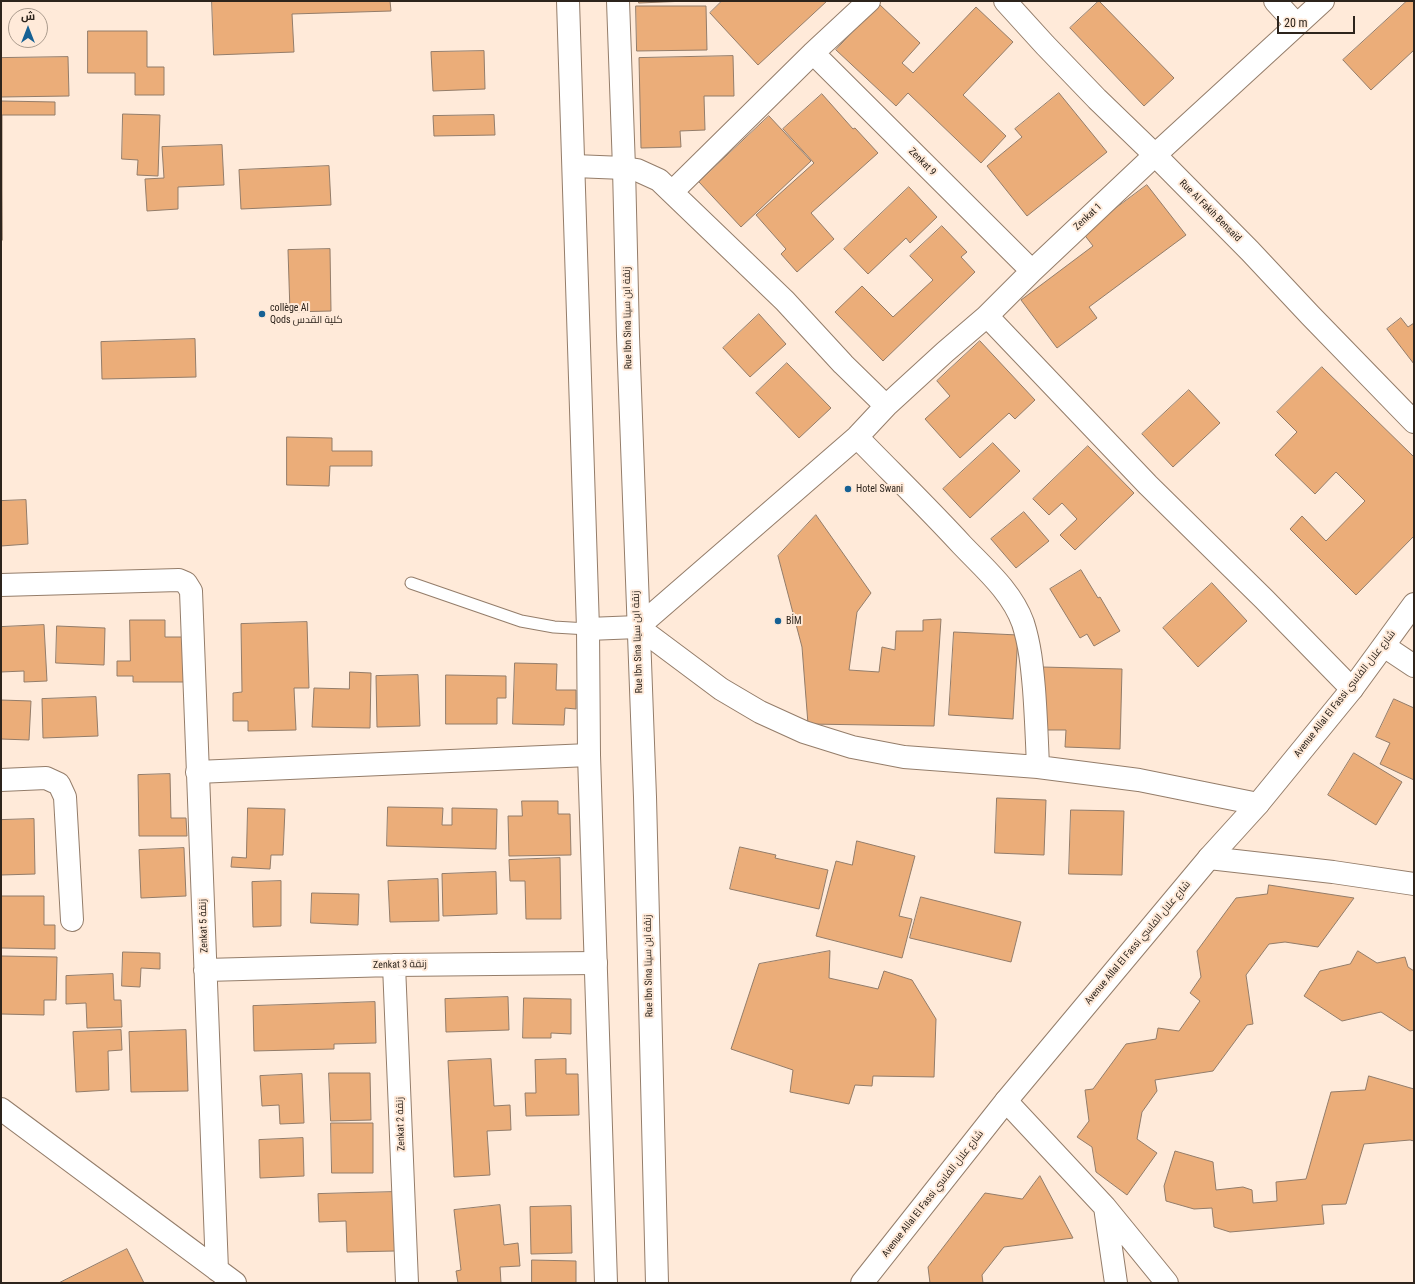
<!DOCTYPE html>
<meta charset="utf-8">
<style>
body{margin:0}
#map{position:relative;width:1415px;height:1284px;overflow:hidden;background:#ffead9;font-family:"Roboto Condensed",Cairo,sans-serif}
canvas{display:block}
.frame{position:absolute;inset:0;border:2px solid #2d241c;pointer-events:none}
.north{position:absolute;left:8px;top:8px;width:40px;height:40px;box-sizing:border-box;background:#ffead9;border:1px solid #ab9b8d;border-radius:50%;rotate:0deg;font-size:11px;font-weight:700;line-height:16px;text-align:center;color:#2d241c}
.north::after{content:'';display:block;margin:auto;width:14px;height:18px;background:#166194;clip-path:polygon(50% 0,100% 100%,50% 72%,0 100%)}
.scale{position:absolute;left:1277px;top:16px;width:78px;height:18px;box-sizing:border-box;border:2px solid #2d241c;border-top:0;padding-left:5px;font-size:12px;line-height:14px;white-space:nowrap;color:#2d241c;-webkit-text-stroke:3px #ffead9;paint-order:stroke}
</style>
<div id="map">
<canvas width="1415" height="1284"></canvas>
<div class="frame"></div>
<div class="north">ش</div>
<div class="scale">20 m</div>
</div>
<script>
const context = document.querySelector('canvas').getContext('2d');
context.lineJoin = 'round';
function fill(path, color) {
  context.fillStyle = color;
  context.fill(path, 'evenodd');
}
function trace(path, color, width, dash) {
  context.strokeStyle = color;
  context.lineWidth = width;
  context.lineCap = dash ? 'butt' : 'round';
  context.setLineDash(dash || []);
  context.stroke(path);
}
function write(font, color, halo, rows, align = 'center') {
  context.font = font + ' "Roboto Condensed",Cairo,sans-serif';
  context.lineWidth = 4;
  context.setLineDash([]);
  context.textBaseline = 'middle';
  context.strokeStyle = halo;
  context.fillStyle = color;
  for (const [text, x, y, turn = 0] of rows) {
    context.save();
    context.translate(x, y);
    context.rotate((+turn || 0) * Math.PI / 180);
    context.textAlign = isNaN(turn) ? turn : align;
    if (halo) context.strokeText(text, 0, 0);
    context.fillText(text, 0, 0);
    context.restore();
  }
}
const building = new Path2D(`
 M 212,1 L 390,1 L 391,11 L 292,14 L 294,52 L 214,55 Z
 M 639,1 L 687,1 L 639,3 Z
 M 722,1 L 827,1 L 758,65 L 710,13 Z
 M 1099,1 L 1174,78 L 1144,106 L 1070,28 Z
 M 1407,1 L 1414,1 L 1414,50 L 1371,90 L 1343,60 Z
 M 879,4 L 920,43 L 902,63 L 913,73 L 976,7 L 1013,42 L 963,95 L 1006,136 L 981,163 L 908,93 L 896,106 L 836,50 Z
 M 636,6 L 706,6 L 707,50 L 637,51 Z
 M 88,31 L 147,31 L 147,67 L 164,67 L 164,95 L 135,95 L 135,73 L 88,73 Z
 M 484,51 L 485,89 L 433,91 L 431,52 Z
 M 733,56 L 734,96 L 704,96 L 705,130 L 680,131 L 681,147 L 641,148 L 639,58 Z
 M 68,57 L 69,96 L 1,97 L 1,58 Z
 M 1059,93 L 1107,152 L 1027,216 L 987,166 L 1022,137 L 1015,129 Z
 M 822,94 L 853,129 L 855,128 L 878,153 L 811,213 L 834,239 L 797,272 L 781,254 L 786,249 L 756,215 L 814,163 L 783,129 Z
 M 1,101 L 55,102 L 55,115 L 2,115 L 2,240 Z
 M 123,114 L 160,115 L 158,176 L 137,175 L 138,160 L 122,159 Z
 M 494,115 L 495,135 L 434,136 L 433,116 Z
 M 769,116 L 811,161 L 741,227 L 699,182 Z
 M 222,145 L 224,185 L 178,187 L 178,209 L 147,211 L 145,179 L 164,178 L 162,147 Z
 M 329,166 L 331,205 L 241,209 L 239,170 Z
 M 1147,185 L 1186,235 L 1089,307 L 1097,318 L 1057,348 L 1021,300 L 1093,246 L 1083,233 Z
 M 909,187 L 937,217 L 910,243 L 906,238 L 868,274 L 844,249 Z
 M 942,226 L 967,252 L 961,257 L 975,272 L 883,361 L 835,312 L 862,286 L 893,317 L 933,280 L 910,256 Z
 M 330,249 L 331,311 L 290,312 L 288,250 Z
 M 759,314 L 786,344 L 750,377 L 723,348 Z
 M 1401,318 L 1408,327 L 1414,323 L 1414,364 L 1387,329 Z
 M 195,339 L 196,377 L 102,379 L 101,342 Z
 M 980,341 L 1035,400 L 1015,419 L 1009,413 L 960,458 L 925,419 L 950,396 L 937,381 Z
 M 787,363 L 831,408 L 799,438 L 756,393 Z
 M 1322,367 L 1414,457 L 1414,536 L 1356,595 L 1290,529 L 1302,516 L 1326,541 L 1365,501 L 1336,472 L 1315,494 L 1275,455 L 1297,432 L 1277,412 Z
 M 1189,390 L 1220,423 L 1173,467 L 1142,434 Z
 M 287,437 L 332,438 L 332,451 L 372,451 L 372,466 L 330,466 L 329,486 L 287,485 Z
 M 993,443 L 1020,471 L 970,518 L 943,489 Z
 M 1088,446 L 1134,493 L 1075,550 L 1060,535 L 1077,519 L 1062,503 L 1049,515 L 1033,499 Z
 M 26,500 L 28,544 L 1,546 L 1,501 Z
 M 1024,512 L 1049,541 L 1016,568 L 991,539 Z
 M 816,515 L 871,593 L 857,612 L 849,670 L 879,672 L 882,647 L 895,650 L 896,631 L 923,631 L 923,620 L 941,619 L 934,726 L 808,724 L 802,647 L 778,556 Z
 M 1081,570 L 1098,598 L 1100,597 L 1120,631 L 1094,646 L 1087,634 L 1080,638 L 1050,589 Z
 M 1212,583 L 1247,621 L 1198,667 L 1163,628 Z
 M 130,620 L 165,620 L 165,637 L 187,637 L 187,682 L 133,682 L 133,676 L 117,676 L 117,661 L 130,661 Z
 M 307,622 L 309,688 L 294,688 L 296,730 L 248,731 L 248,721 L 233,721 L 233,693 L 242,692 L 241,624 Z
 M 44,625 L 47,681 L 24,682 L 24,671 L 1,672 L 1,627 Z
 M 57,626 L 105,628 L 104,665 L 56,663 Z
 M 954,632 L 1018,635 L 1013,719 L 949,715 Z
 M 515,663 L 557,664 L 556,690 L 576,690 L 576,709 L 565,708 L 564,725 L 513,724 Z
 M 1042,667 L 1122,669 L 1120,749 L 1065,747 L 1066,730 L 1041,730 Z
 M 350,672 L 371,673 L 370,728 L 312,727 L 314,688 L 349,689 Z
 M 418,675 L 420,726 L 377,727 L 376,676 Z
 M 446,675 L 506,676 L 506,698 L 497,698 L 497,724 L 446,724 Z
 M 96,697 L 98,736 L 43,738 L 42,699 Z
 M 1394,699 L 1414,708 L 1414,780 L 1380,764 L 1390,743 L 1376,737 Z
 M 1,700 L 31,701 L 29,740 L 1,739 Z
 M 1354,753 L 1402,782 L 1376,825 L 1328,795 Z
 M 170,774 L 171,818 L 186,818 L 187,836 L 139,836 L 138,775 Z
 M 997,798 L 1046,800 L 1044,855 L 995,853 Z
 M 522,801 L 558,801 L 558,814 L 570,814 L 571,855 L 509,856 L 508,816 L 522,816 Z
 M 388,807 L 443,808 L 442,825 L 452,825 L 452,808 L 497,809 L 496,849 L 387,846 Z
 M 248,808 L 285,809 L 283,855 L 271,855 L 270,869 L 231,867 L 232,857 L 246,858 Z
 M 1071,810 L 1124,811 L 1122,875 L 1069,874 Z
 M 34,819 L 35,874 L 1,875 L 1,820 Z
 M 857,841 L 915,856 L 899,916 L 912,919 L 902,958 L 816,936 L 836,861 L 852,865 Z
 M 740,847 L 776,855 L 775,858 L 828,870 L 819,909 L 730,889 Z
 M 184,848 L 186,896 L 141,898 L 139,850 Z
 M 560,858 L 561,919 L 526,919 L 525,881 L 510,881 L 509,860 Z
 M 496,872 L 497,914 L 443,916 L 442,874 Z
 M 438,879 L 439,921 L 390,922 L 388,881 Z
 M 281,881 L 281,926 L 253,927 L 252,882 Z
 M 1269,885 L 1354,898 L 1318,947 L 1285,942 L 1269,944 L 1246,975 L 1253,1024 L 1247,1025 L 1213,1071 L 1155,1080 L 1157,1091 L 1142,1112 L 1137,1139 L 1157,1153 L 1127,1195 L 1096,1172 L 1092,1147 L 1077,1137 L 1089,1121 L 1085,1090 L 1093,1089 L 1126,1044 L 1156,1039 L 1158,1028 L 1179,1031 L 1200,1001 L 1190,993 L 1201,977 L 1197,951 L 1236,898 L 1267,894 Z
 M 312,893 L 359,894 L 358,925 L 311,923 Z
 M 1,896 L 44,896 L 44,925 L 55,925 L 55,949 L 1,948 Z
 M 921,897 L 1021,922 L 1011,962 L 910,938 Z
 M 830,951 L 829,978 L 878,989 L 884,971 L 912,980 L 936,1019 L 934,1077 L 873,1076 L 872,1086 L 855,1085 L 849,1104 L 790,1092 L 793,1070 L 731,1049 L 759,964 Z
 M 1358,951 L 1377,963 L 1405,957 L 1408,967 L 1414,971 L 1414,1030 L 1410,1031 L 1381,1012 L 1342,1021 L 1304,996 L 1320,971 L 1350,964 Z
 M 123,952 L 160,953 L 160,969 L 141,968 L 140,987 L 122,986 Z
 M 1,956 L 57,957 L 56,1000 L 44,1000 L 44,1015 L 1,1014 Z
 M 113,974 L 114,1000 L 121,1000 L 122,1027 L 87,1028 L 86,1003 L 66,1004 L 66,976 Z
 M 508,997 L 509,1030 L 446,1032 L 445,999 Z
 M 524,998 L 571,999 L 571,1034 L 551,1033 L 551,1038 L 523,1038 Z
 M 375,1002 L 376,1043 L 334,1044 L 334,1049 L 254,1051 L 253,1006 Z
 M 121,1030 L 122,1050 L 108,1051 L 109,1090 L 76,1092 L 73,1032 Z
 M 186,1030 L 188,1091 L 131,1092 L 129,1032 Z
 M 491,1059 L 494,1106 L 510,1105 L 511,1130 L 487,1131 L 490,1175 L 454,1177 L 448,1061 Z
 M 566,1059 L 566,1074 L 578,1074 L 579,1115 L 526,1116 L 525,1093 L 536,1093 L 535,1060 Z
 M 329,1073 L 370,1073 L 371,1120 L 331,1121 Z
 M 302,1074 L 304,1123 L 280,1124 L 279,1105 L 262,1106 L 260,1076 Z
 M 1369,1076 L 1414,1089 L 1414,1141 L 1410,1140 L 1364,1144 L 1346,1204 L 1322,1205 L 1324,1224 L 1230,1232 L 1214,1227 L 1212,1208 L 1194,1209 L 1166,1201 L 1164,1186 L 1175,1151 L 1213,1162 L 1216,1190 L 1243,1187 L 1252,1190 L 1253,1203 L 1277,1201 L 1276,1182 L 1306,1179 L 1331,1092 L 1365,1090 Z
 M 331,1123 L 373,1123 L 373,1173 L 332,1173 Z
 M 303,1138 L 304,1176 L 260,1178 L 259,1140 Z
 M 1040,1176 L 1073,1238 L 1004,1247 L 982,1275 L 983,1283 L 930,1283 L 928,1267 L 985,1193 L 1022,1199 Z
 M 394,1192 L 395,1251 L 347,1252 L 346,1221 L 319,1222 L 318,1194 Z
 M 500,1205 L 504,1245 L 518,1243 L 520,1266 L 500,1267 L 501,1283 L 458,1283 L 456,1271 L 461,1270 L 454,1210 Z
 M 571,1206 L 572,1253 L 531,1254 L 530,1207 Z
 M 127,1249 L 144,1283 L 59,1283 Z
 M 532,1260 L 576,1261 L 576,1283 L 532,1283 Z`);
fill(building, '#ebad79');
trace(building, '#937c69', 1);
const service = new Path2D(`
 M 411,583 L 521,621 L 554,627 L 588,629`);
const minor = new Path2D(`
 M 1005,1 L 1045,45 L 1097,99 L 1155,155 L 1250,251 L 1310,315 L 1414,422
 M 1275,1 L 1297,25
 M 813,53 L 1032,271
 M 574,166 L 624,168 L 637,170 L 659,180 L 785,301 L 843,364 L 886,406
 M 672,192 L 813,53 L 869,1
 M 987,316 L 1148,485 L 1264,599 L 1352,689
 M 857,437 C 892,473 928,508 962,545 C 985,569 1012,592 1023,623 C 1030,645 1032,666 1034,689 C 1036,715 1037,741 1038,767
 M 1,585 L 179,580 L 186,583 L 191,591 L 217,1270
 M 638,627 L 857,437 L 886,406 L 945,352 L 987,316 L 1032,271 L 1155,155 L 1323,1
 M 588,629 L 638,627 L 721,689 L 760,712 L 804,732 L 852,747 L 904,757 L 1038,767 L 1139,780 L 1258,804
 M 1384,646 L 1414,666
 M 197,772 L 589,755
 M 1,780 L 46,778 L 59,784 L 65,797 L 72,920
 M 1209,858 L 1333,872 L 1414,884
 M 394,965 L 407,1283
 M 205,970 L 394,965 L 596,963
 M 1006,1101 L 1105,1207 L 1167,1283
 M 1,1109 L 235,1283
 M 1105,1207 L 1116,1283`);
const tertiary = new Path2D(`
 M 862,1283 L 1006,1101 L 1209,858 L 1258,804 L 1352,689 L 1414,604`);
const secondary = new Path2D(`
 M 568,1 L 588,629 L 589,755 L 606,1283
 M 618,1 L 624,168 L 628,336 L 645,797 L 657,1283`);
trace(service, '#947d6a', 13);
trace(minor, '#947d6a', 24);
trace(tertiary, '#947d6a', 24);
trace(secondary, '#947d6a', 24);
trace(service, '#fff', 11);
trace(minor, '#fff', 22);
trace(tertiary, '#fff', 22);
trace(secondary, '#fff', 22);
for (const [x, y, r, color] of [
 [262,314,4,"#166194"],
 [848,489,4,"#166194"],
 [778,621,4,"#166194"]
]) {
  const dot = new Path2D();
  dot.arc(x, y, r, 0, 2 * Math.PI);
  context.fillStyle = color;
  context.fill(dot);
  trace(dot, '#ffead9', 1.5);
}
write('10px', '#2d241c', '#ffead9', [
 ["Zenkat 9",922,162,45],
 ["Rue Al Fakih Bensaïd",1210,211,45],
 ["Zenkat 1",1088,217,-43],
 ["Rue Ibn Sina زنقة ابن سينا",628,318,-91],
 ["Rue Ibn Sina زنقة ابن سينا",638,642,-92],
 ["Avenue Allal El Fassi شارع علال الفاسي",1345,694,-52],
 ["Zenkat 5 زنقة",204,926,-92],
 ["Avenue Allal El Fassi شارع علال الفاسي",1138,943,-50],
 ["Zenkat 3 زنقة",400,965,-1],
 ["Rue Ibn Sina زنقة ابن سينا",649,966,-91],
 ["Zenkat 2 زنقة",401,1124,-92],
 ["Avenue Allal El Fassi شارع علال الفاسي",933,1194,-52]
]);
write('10px', '#2d241c', '#ffead9', [
 ["collège Al",270,308],
 ["Qods كلية القدس",270,320],
 ["Hotel Swani",856,489],
 ["BİM",786,621]
], 'left');
</script>
